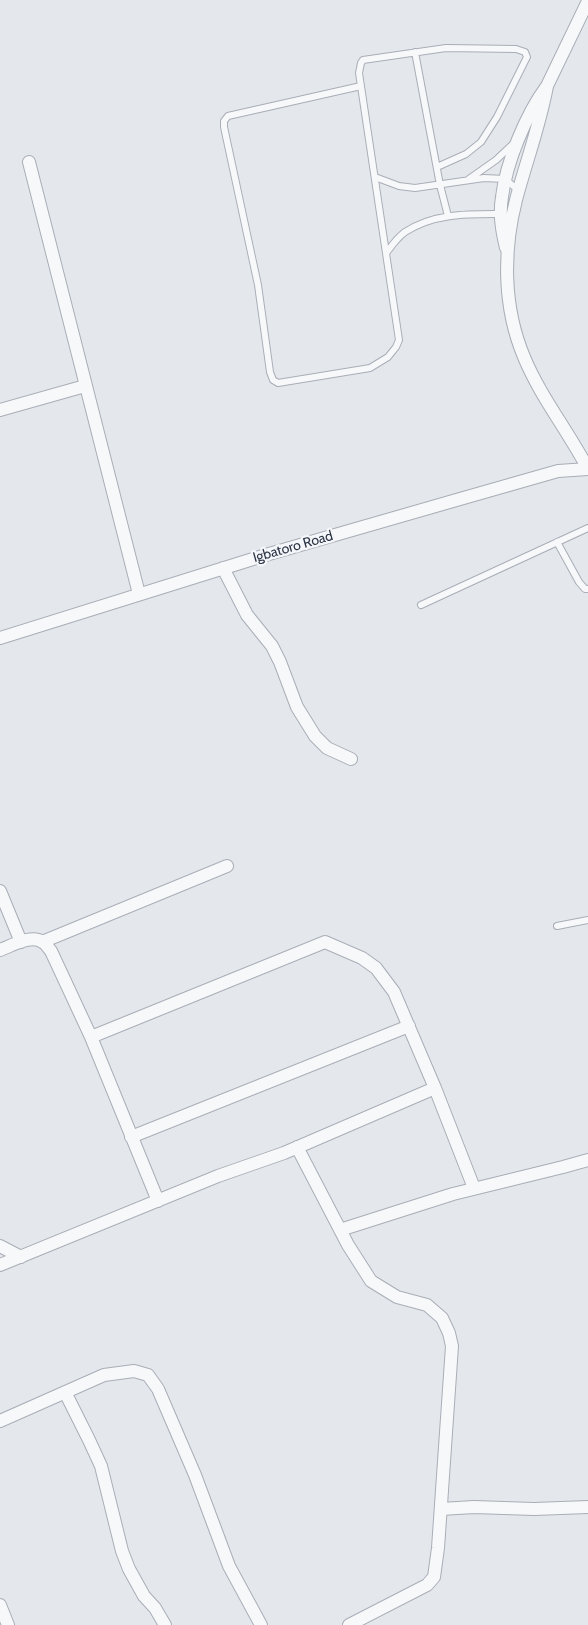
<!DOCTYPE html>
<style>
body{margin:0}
canvas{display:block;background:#e4e7ec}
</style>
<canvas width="588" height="1625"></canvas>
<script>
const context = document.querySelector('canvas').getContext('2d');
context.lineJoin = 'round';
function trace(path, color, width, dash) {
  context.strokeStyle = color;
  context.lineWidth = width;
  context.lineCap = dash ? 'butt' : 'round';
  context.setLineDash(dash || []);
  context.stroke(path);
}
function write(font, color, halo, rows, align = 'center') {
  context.font = font + ' Cabin,sans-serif';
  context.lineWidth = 4.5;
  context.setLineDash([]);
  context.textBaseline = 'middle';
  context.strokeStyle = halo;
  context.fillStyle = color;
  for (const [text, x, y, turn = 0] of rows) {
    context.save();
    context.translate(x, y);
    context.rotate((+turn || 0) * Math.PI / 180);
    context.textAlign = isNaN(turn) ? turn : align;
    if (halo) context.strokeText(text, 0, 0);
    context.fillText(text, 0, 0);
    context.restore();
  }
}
const service = new Path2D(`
 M 415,52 L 440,185 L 448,216
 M 361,86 L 228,116 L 224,121 L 224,127 L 258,285 L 270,372 L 273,380 L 278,383 L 370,368 L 388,357 L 396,347 L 399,340 L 359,73 L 361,63 L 363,60 L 446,48 L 516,49 L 525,52 L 527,57 L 497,117 L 481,142 L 466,154 L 437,167
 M 375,177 L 399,186 L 415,188 L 484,178 L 505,179 L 519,191
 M 469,179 L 496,160 L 512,145
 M 387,252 C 392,245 398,237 405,232 C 434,213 468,214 501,214
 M 557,542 L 579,582 L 585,589 L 588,589
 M 421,605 L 588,528
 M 557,926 L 588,920`);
const minor = new Path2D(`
 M 547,86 C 540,125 526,162 516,200 C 503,251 503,307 524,357 C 540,396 568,431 588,469
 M 29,162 L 139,594
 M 506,248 C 502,231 499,215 502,197 C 506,163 526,114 547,86 L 588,1
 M 0,410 L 85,386
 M 223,568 L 247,615 L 272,646 L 280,662 L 297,707 L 315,736 L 327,748 L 351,759
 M 0,638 L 269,554 L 453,501 L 558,471 L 588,469
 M 0,891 L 21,942
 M 42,942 L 227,866
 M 0,950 C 11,946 31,934 43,942 C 46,944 49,949 51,951 L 91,1037 L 158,1201
 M 91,1037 L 325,942 L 362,958 L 376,968 L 394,992 L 435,1088 L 474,1188
 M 131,1137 L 409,1026
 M 297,1147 L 348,1245 L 371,1281 L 397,1297 L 427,1305 L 442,1318 L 449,1333 L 452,1346 L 438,1548 L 434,1577 L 427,1585 L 349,1625
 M 340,1230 L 453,1194 L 563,1167 L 588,1160
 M 0,1246 L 21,1257
 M 0,1265 L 218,1176 L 284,1153 L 435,1088
 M 65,1392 L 89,1440 L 101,1466 L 122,1551 L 129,1569 L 144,1596 L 155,1608 L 165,1625
 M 0,1421 L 104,1375 L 134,1371 L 148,1375 L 158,1389 L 195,1475 L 229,1566 L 261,1625
 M 441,1509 L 474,1507 L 534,1509 L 588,1507
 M 0,1605 L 8,1625`);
trace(service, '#a9aeb7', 8);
trace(minor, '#a9aeb7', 14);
trace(service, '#f7f8fa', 6);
trace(minor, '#f7f8fa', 12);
write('14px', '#2b3445', '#f4f6f9', [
 ["Igbatoro Road",293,547,-16]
]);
</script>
